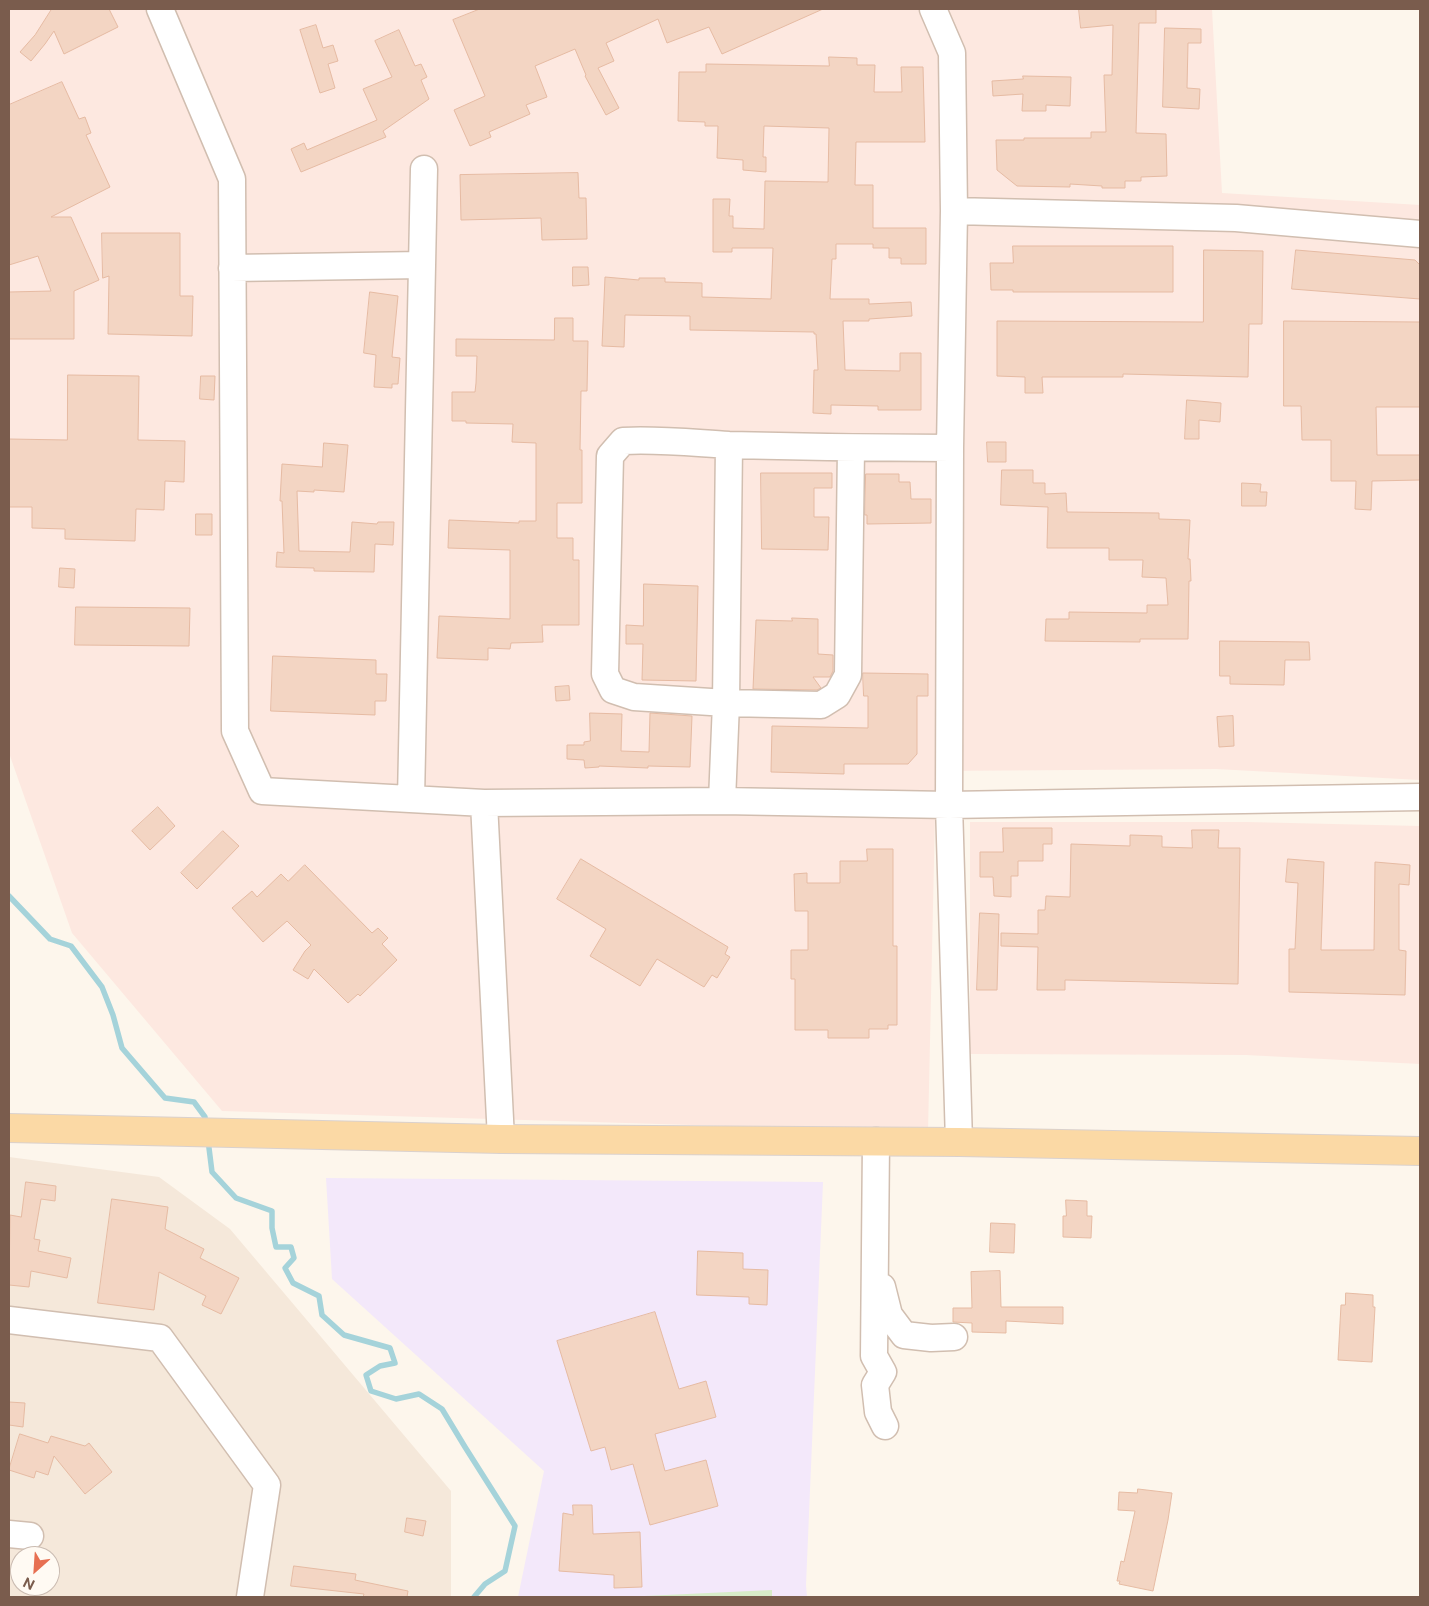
<!DOCTYPE html>
<style>
body{margin:0}
#map{position:relative;width:1429px;height:1606px;overflow:hidden;background:#fdf6ec;font-family:"Public Sans",sans-serif}
canvas{display:block}
.frame{position:absolute;inset:0;border:10px solid #7a5c4d;pointer-events:none}
.north{position:absolute;left:10px;top:1546px;width:50px;height:50px;box-sizing:border-box;background:#fffaf3;border:1px solid #cabbb1;border-radius:50%;rotate:206deg;font-size:14px;font-weight:700;line-height:20px;text-align:center;color:#7a5c4d}
.north::after{content:'';display:block;margin:auto;width:18px;height:22px;background:#e76f51;clip-path:polygon(50% 0,100% 100%,50% 72%,0 100%)}
</style>
<div id="map">
<canvas width="1429" height="1606"></canvas>
<div class="frame"></div>
<div class="north">N</div>
</div>
<script>
const context = document.querySelector('canvas').getContext('2d');
context.lineJoin = 'round';
function fill(path, color) {
  context.fillStyle = color;
  context.fill(path, 'evenodd');
}
function trace(path, color, width, dash) {
  context.strokeStyle = color;
  context.lineWidth = width;
  context.lineCap = dash ? 'butt' : 'round';
  context.setLineDash(dash || []);
  context.stroke(path);
}
fill(new Path2D(`
 M 9,1157 L 159,1177 L 230,1229 L 451,1491 L 451,1597 L 9,1597 ZM 20,1556 L 50,1556 L 50,1586 L 20,1586 Z`), '#f5e8da');
fill(new Path2D(`
 M 9,9 L 1212,9 L 1222,193 L 1420,205 L 1420,780 L 1216,769 L 936,771 L 928,1132 L 222,1111 L 72,933 L 9,753 Z
 M 970,822 L 1247,822 L 1420,826 L 1420,1064 L 1246,1055 L 970,1054 Z`), '#fde8e0');
fill(new Path2D(`
 M 326,1178 L 823,1182 L 806,1585 L 807,1597 L 518,1597 L 544,1471 L 332,1279 Z`), '#f3e8fa');
fill(new Path2D(`
 M 772,1590 L 772,1597 L 623,1597 Z`), '#d8ecc9');
trace(new Path2D(`
 M 9,896 L 50,939 L 71,946 L 102,987 L 113,1015 L 122,1048 L 165,1098 L 194,1102 L 205,1117 L 206,1126
 M 208,1140 L 212,1172 L 236,1198 L 272,1211 L 272,1228 L 276,1247 L 291,1247 L 294,1258 L 285,1268 L 293,1283 L 319,1296 L 322,1315 L 344,1335 L 390,1348 L 395,1363 L 380,1366 L 366,1375 L 371,1391 L 396,1399 L 419,1394 L 442,1409 L 465,1447 L 515,1526 L 505,1571 L 485,1584 L 474,1597`), '#a5d3da', 5.5);
const building = new Path2D(`
 M 52,9 L 109,9 L 118,27 L 64,54 L 54,31 L 45,44 L 31,61 L 20,52 L 35,35 Z
 M 480,9 L 823,9 L 722,54 L 709,27 L 667,43 L 658,19 L 606,43 L 614,61 L 598,68 L 619,108 L 606,115 L 585,76 L 586,75 L 575,49 L 535,66 L 547,97 L 526,105 L 530,114 L 489,132 L 491,137 L 470,146 L 454,110 L 485,96 L 453,20 Z
 M 1079,9 L 1156,9 L 1156,23 L 1139,23 L 1136,133 L 1166,134 L 1167,176 L 1141,177 L 1141,181 L 1125,181 L 1125,188 L 1102,188 L 1102,186 L 1070,184 L 1070,187 L 1017,186 L 997,170 L 996,140 L 1024,140 L 1024,138 L 1091,138 L 1091,132 L 1106,132 L 1104,75 L 1112,75 L 1113,25 L 1081,28 Z
 M 316,25 L 323,48 L 333,45 L 338,61 L 328,64 L 335,88 L 320,93 L 300,30 Z
 M 1165,28 L 1201,29 L 1201,43 L 1188,43 L 1187,88 L 1200,89 L 1199,109 L 1163,107 Z
 M 399,30 L 415,66 L 421,64 L 427,77 L 421,80 L 429,99 L 383,131 L 386,137 L 301,172 L 291,149 L 304,143 L 307,150 L 377,120 L 363,89 L 392,77 L 375,41 Z
 M 829,57 L 857,58 L 857,65 L 875,65 L 874,92 L 902,92 L 901,67 L 923,67 L 925,142 L 856,142 L 855,185 L 873,185 L 873,228 L 926,228 L 926,264 L 901,264 L 901,258 L 889,258 L 889,248 L 873,248 L 873,244 L 836,244 L 836,259 L 832,259 L 830,299 L 869,299 L 869,304 L 911,302 L 912,316 L 869,319 L 869,321 L 843,321 L 845,370 L 900,371 L 900,353 L 921,353 L 921,410 L 878,410 L 878,406 L 831,405 L 831,414 L 813,413 L 814,370 L 818,370 L 816,334 L 814,334 L 814,332 L 690,330 L 690,316 L 625,315 L 624,347 L 602,346 L 605,277 L 639,280 L 639,278 L 665,278 L 665,282 L 702,283 L 702,297 L 771,299 L 773,248 L 732,248 L 732,252 L 713,252 L 713,199 L 730,199 L 729,216 L 733,216 L 733,228 L 764,229 L 765,181 L 828,182 L 829,128 L 764,126 L 763,157 L 766,157 L 766,172 L 743,170 L 743,160 L 717,158 L 718,126 L 705,126 L 705,122 L 678,121 L 679,72 L 706,72 L 706,64 L 829,66 Z
 M 1023,76 L 1071,77 L 1070,106 L 1046,105 L 1046,111 L 1022,111 L 1023,94 L 993,96 L 992,81 L 1023,79 Z
 M 62,82 L 79,119 L 85,117 L 91,133 L 86,135 L 110,187 L 51,217 L 71,217 L 99,280 L 74,291 L 74,339 L 9,339 L 9,292 L 51,291 L 38,256 L 9,265 L 9,105 Z
 M 578,173 L 579,198 L 586,198 L 587,239 L 542,240 L 541,218 L 461,220 L 460,175 Z
 M 102,233 L 180,233 L 180,296 L 193,296 L 192,336 L 108,334 L 109,276 L 103,278 Z
 M 1013,246 L 1173,246 L 1173,292 L 1013,292 L 1013,290 L 991,290 L 990,263 L 1013,263 Z
 M 1204,250 L 1263,251 L 1262,324 L 1249,324 L 1248,377 L 1123,374 L 1123,377 L 1042,377 L 1043,393 L 1025,393 L 1025,377 L 997,376 L 997,321 L 1203,322 Z
 M 1296,250 L 1415,260 L 1420,265 L 1420,299 L 1292,289 Z
 M 573,267 L 588,267 L 589,285 L 573,286 Z
 M 370,292 L 398,296 L 392,357 L 400,358 L 398,384 L 392,384 L 392,388 L 374,387 L 376,355 L 364,353 Z
 M 555,318 L 573,318 L 573,341 L 588,341 L 587,391 L 581,391 L 580,450 L 582,450 L 582,503 L 557,503 L 557,538 L 573,538 L 573,560 L 579,560 L 579,625 L 542,625 L 543,642 L 511,643 L 510,649 L 488,648 L 488,660 L 437,658 L 439,616 L 510,619 L 510,550 L 448,548 L 449,520 L 519,523 L 519,521 L 536,521 L 536,443 L 512,442 L 513,424 L 466,423 L 466,421 L 452,421 L 452,392 L 475,392 L 476,383 L 477,356 L 456,356 L 456,339 L 554,340 Z
 M 1284,321 L 1420,322 L 1420,407 L 1376,407 L 1377,455 L 1420,455 L 1420,480 L 1372,481 L 1371,510 L 1355,509 L 1356,481 L 1331,481 L 1331,440 L 1302,440 L 1301,406 L 1284,406 Z
 M 68,375 L 139,376 L 138,440 L 185,441 L 184,482 L 165,481 L 164,510 L 136,509 L 135,541 L 65,539 L 65,529 L 32,528 L 32,507 L 9,507 L 9,439 L 67,440 Z
 M 201,376 L 215,376 L 214,400 L 200,399 Z
 M 1187,400 L 1221,403 L 1220,422 L 1199,420 L 1199,439 L 1185,439 Z
 M 987,442 L 1006,442 L 1006,462 L 988,462 Z
 M 324,443 L 348,445 L 344,492 L 314,490 L 314,492 L 297,491 L 299,551 L 350,552 L 352,522 L 377,524 L 378,522 L 394,522 L 393,545 L 375,544 L 374,572 L 314,571 L 314,568 L 276,567 L 277,552 L 284,553 L 282,501 L 280,501 L 282,464 L 322,467 Z
 M 1002,470 L 1033,470 L 1033,483 L 1045,483 L 1045,494 L 1066,493 L 1067,512 L 1159,513 L 1159,519 L 1190,520 L 1188,559 L 1190,559 L 1191,581 L 1189,581 L 1188,639 L 1140,639 L 1140,642 L 1045,641 L 1046,619 L 1069,619 L 1069,612 L 1147,613 L 1147,605 L 1168,605 L 1166,578 L 1142,577 L 1143,560 L 1109,560 L 1109,548 L 1047,548 L 1048,507 L 1001,505 Z
 M 761,473 L 832,473 L 832,488 L 814,488 L 814,517 L 829,517 L 828,550 L 762,549 Z
 M 866,474 L 899,474 L 899,482 L 910,482 L 911,499 L 931,499 L 931,523 L 867,524 L 867,515 L 865,515 Z
 M 1242,483 L 1261,484 L 1260,492 L 1267,492 L 1266,506 L 1242,506 Z
 M 196,514 L 212,514 L 212,535 L 196,535 Z
 M 60,568 L 75,569 L 74,588 L 59,587 Z
 M 644,584 L 698,586 L 696,681 L 642,680 L 643,644 L 626,644 L 626,625 L 643,626 Z
 M 76,607 L 190,608 L 189,646 L 75,645 Z
 M 792,618 L 818,619 L 818,654 L 833,655 L 833,671 L 830,677 L 813,677 L 821,688 L 817,690 L 753,689 L 756,620 L 792,621 Z
 M 1220,641 L 1309,642 L 1310,660 L 1285,660 L 1284,685 L 1230,684 L 1230,676 L 1220,676 Z
 M 273,656 L 376,660 L 376,674 L 387,674 L 386,701 L 375,701 L 375,715 L 271,711 Z
 M 863,673 L 928,674 L 928,696 L 917,696 L 917,754 L 908,764 L 844,764 L 844,774 L 771,772 L 772,726 L 868,728 L 868,696 L 864,696 Z
 M 569,686 L 570,700 L 556,701 L 555,687 Z
 M 590,713 L 622,714 L 621,751 L 649,752 L 650,713 L 692,716 L 690,767 L 648,766 L 648,768 L 599,766 L 599,767 L 585,768 L 584,760 L 567,759 L 567,745 L 584,745 L 584,742 L 590,741 Z
 M 1233,716 L 1234,746 L 1219,747 L 1217,717 Z
 M 158,807 L 175,826 L 150,850 L 132,831 Z
 M 1003,828 L 1052,828 L 1052,844 L 1043,844 L 1043,861 L 1018,861 L 1018,876 L 1011,876 L 1011,897 L 994,896 L 993,877 L 980,877 L 980,852 L 1003,852 Z
 M 1192,830 L 1219,830 L 1218,848 L 1240,848 L 1238,984 L 1065,980 L 1065,990 L 1037,990 L 1038,947 L 1001,946 L 1001,933 L 1038,934 L 1038,910 L 1045,910 L 1046,896 L 1070,897 L 1071,844 L 1130,846 L 1130,835 L 1162,836 L 1162,847 L 1192,848 Z
 M 223,831 L 239,846 L 197,889 L 181,873 Z
 M 867,849 L 893,849 L 893,946 L 897,946 L 897,1025 L 888,1025 L 888,1029 L 869,1029 L 869,1038 L 828,1038 L 828,1030 L 795,1030 L 795,979 L 791,979 L 791,950 L 808,950 L 808,911 L 795,911 L 794,874 L 807,873 L 807,883 L 840,883 L 840,861 L 867,861 Z
 M 581,859 L 728,947 L 725,954 L 730,957 L 717,978 L 712,975 L 704,987 L 657,959 L 640,986 L 590,956 L 606,929 L 557,899 Z
 M 1288,859 L 1324,862 L 1321,950 L 1374,950 L 1375,862 L 1410,865 L 1409,885 L 1399,884 L 1399,950 L 1406,951 L 1405,995 L 1289,992 L 1289,949 L 1295,949 L 1298,883 L 1286,882 Z
 M 305,865 L 372,933 L 378,928 L 388,938 L 382,944 L 397,960 L 360,996 L 358,994 L 348,1003 L 314,969 L 308,979 L 293,970 L 305,951 L 311,945 L 287,921 L 263,942 L 232,908 L 252,891 L 257,897 L 281,874 L 288,881 Z
 M 980,913 L 999,914 L 997,990 L 977,990 Z
 M 26,1182 L 56,1186 L 55,1201 L 41,1199 L 34,1239 L 40,1240 L 38,1251 L 71,1258 L 67,1278 L 31,1271 L 29,1287 L 9,1285 L 10,1215 L 21,1217 Z
 M 112,1199 L 168,1207 L 165,1229 L 204,1249 L 200,1258 L 239,1278 L 221,1314 L 202,1305 L 206,1296 L 159,1272 L 154,1310 L 98,1303 Z
 M 1066,1200 L 1087,1201 L 1087,1216 L 1092,1216 L 1091,1238 L 1063,1237 L 1063,1216 L 1066,1216 Z
 M 991,1223 L 1015,1224 L 1014,1253 L 990,1252 Z
 M 698,1251 L 743,1253 L 743,1269 L 768,1270 L 767,1305 L 749,1304 L 749,1297 L 697,1295 Z
 M 1000,1271 L 1001,1307 L 1063,1307 L 1063,1324 L 1006,1321 L 1006,1333 L 972,1332 L 972,1323 L 953,1322 L 953,1308 L 972,1308 L 971,1272 Z
 M 1346,1293 L 1373,1295 L 1373,1307 L 1375,1307 L 1372,1362 L 1338,1360 L 1341,1305 L 1345,1305 Z
 M 655,1312 L 679,1389 L 706,1381 L 716,1417 L 655,1434 L 665,1471 L 706,1460 L 718,1506 L 650,1525 L 633,1464 L 611,1470 L 605,1447 L 591,1451 L 557,1341 Z
 M 9,1402 L 25,1403 L 23,1427 L 9,1425 Z
 M 20,1434 L 48,1443 L 51,1436 L 85,1446 L 89,1443 L 112,1472 L 85,1494 L 54,1456 L 48,1475 L 36,1471 L 34,1478 L 9,1470 Z
 M 1138,1489 L 1172,1493 L 1168,1520 L 1153,1591 L 1119,1584 L 1120,1581 L 1117,1581 L 1121,1561 L 1124,1562 L 1135,1511 L 1118,1510 L 1119,1492 L 1137,1493 Z
 M 573,1505 L 592,1505 L 593,1534 L 640,1532 L 642,1587 L 614,1588 L 614,1575 L 559,1571 L 563,1513 L 573,1515 Z
 M 407,1518 L 426,1521 L 423,1536 L 405,1532 Z
 M 294,1566 L 356,1574 L 355,1580 L 408,1591 L 407,1597 L 363,1597 L 364,1594 L 291,1586 Z`);
fill(building, '#f3d5c3');
trace(building, '#e6bba3', 1);
const minor = new Path2D(`
 M 160,9 L 232,179 L 235,731 L 262,791 L 484,803 L 501,1139
 M 933,9 L 952,53 L 954,211 L 950,448 L 949,805 L 959,1142
 M 954,211 L 1236,218 L 1420,234
 M 232,268 L 422,265
 M 851,448 L 848,675 L 837,695 L 821,705 L 726,703 L 634,697 L 613,690 L 605,674 L 610,456 L 623,441 C 659,439 694,443 729,445 C 803,447 876,448 950,448
 M 411,799 L 424,169
 M 722,801 L 726,703 L 729,445
 M 484,803 L 722,801 L 949,805 L 1420,797
 M 876,1141 L 874,1356 L 883,1372 L 875,1385 L 878,1412 L 885,1426
 M 882,1287 L 889,1315 L 904,1335 L 931,1338 L 954,1337
 M 9,1320 L 160,1338 L 267,1485 L 250,1597
 M 9,1534 L 30,1536`);
const major = new Path2D(`
 M 9,1128 L 501,1139 L 959,1142 L 1420,1151`);
trace(minor, '#d1beb0', 29);
trace(major, '#dad1cd', 30);
trace(minor, '#fff', 26);
trace(major, '#fbd9a5', 28);
</script>
